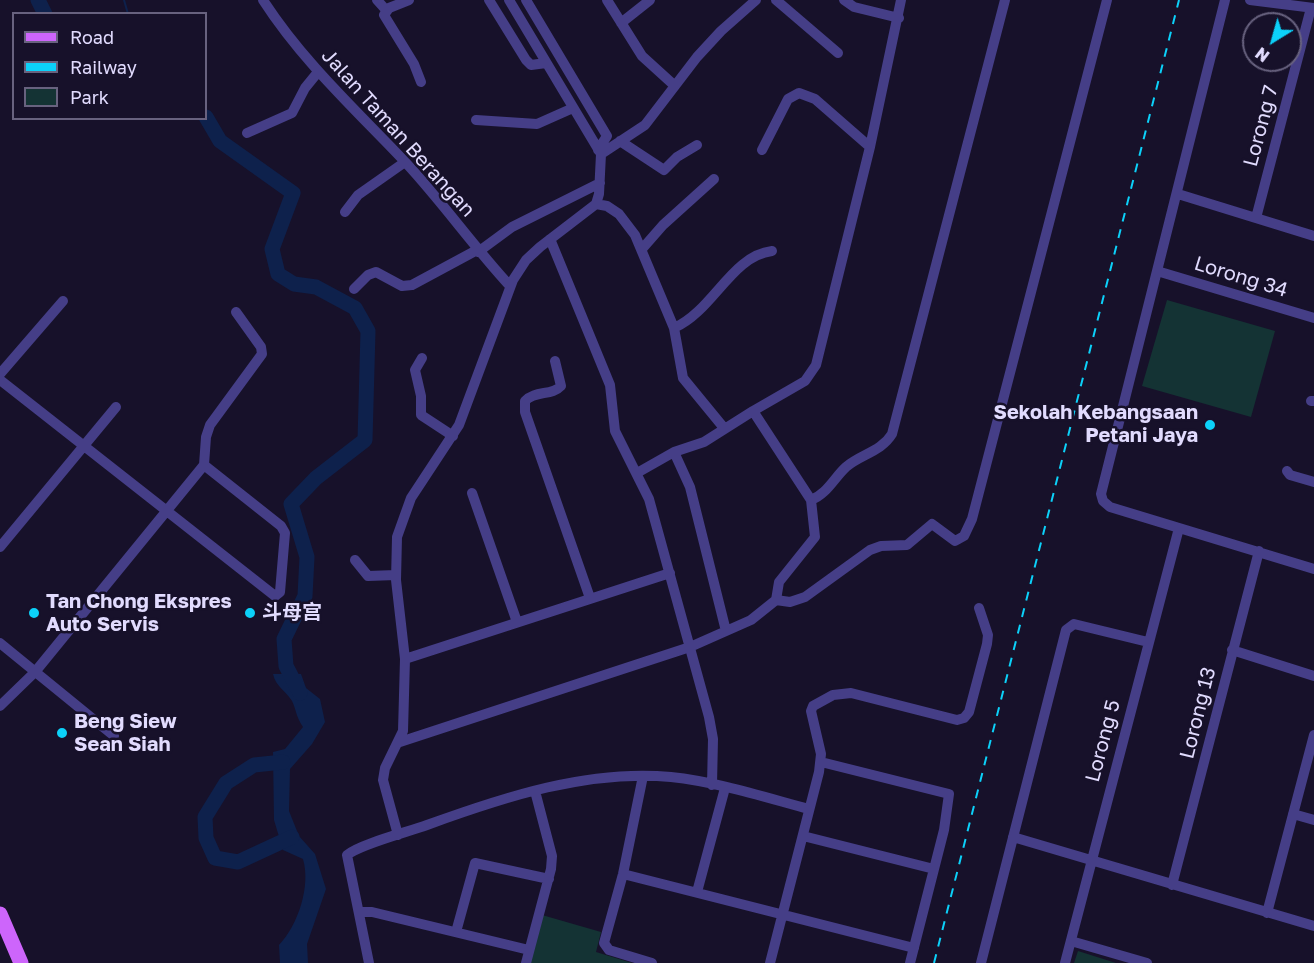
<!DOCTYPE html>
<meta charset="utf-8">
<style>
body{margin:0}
#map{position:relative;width:1314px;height:963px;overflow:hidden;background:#17112a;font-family:"Golos Text",sans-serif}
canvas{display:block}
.legend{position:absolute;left:12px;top:12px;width:195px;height:108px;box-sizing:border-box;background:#17112a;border:2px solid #68627f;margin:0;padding:8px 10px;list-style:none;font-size:18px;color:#e1dbfe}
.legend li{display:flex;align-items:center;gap:12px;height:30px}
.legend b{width:30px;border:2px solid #68627f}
.north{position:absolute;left:1242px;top:12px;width:60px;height:60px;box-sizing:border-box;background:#17112a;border:2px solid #68627f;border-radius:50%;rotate:217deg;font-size:16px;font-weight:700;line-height:24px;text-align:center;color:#e1dbfe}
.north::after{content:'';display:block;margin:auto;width:21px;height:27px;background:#0cd1f9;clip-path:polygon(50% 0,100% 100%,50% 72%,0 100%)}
</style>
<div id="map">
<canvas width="1314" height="963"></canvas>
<ul class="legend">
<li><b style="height:8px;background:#cd65fb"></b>Road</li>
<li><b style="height:8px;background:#0cd1f9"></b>Railway</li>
<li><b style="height:16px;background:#143334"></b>Park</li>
</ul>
<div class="north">N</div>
</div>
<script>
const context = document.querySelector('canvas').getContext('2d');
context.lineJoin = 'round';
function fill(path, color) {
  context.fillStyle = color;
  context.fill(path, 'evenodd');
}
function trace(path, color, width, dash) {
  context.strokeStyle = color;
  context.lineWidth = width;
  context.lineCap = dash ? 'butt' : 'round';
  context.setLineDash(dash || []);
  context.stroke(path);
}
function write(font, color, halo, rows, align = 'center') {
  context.font = font + ' "Golos Text","Noto Sans SC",sans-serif';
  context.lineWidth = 5;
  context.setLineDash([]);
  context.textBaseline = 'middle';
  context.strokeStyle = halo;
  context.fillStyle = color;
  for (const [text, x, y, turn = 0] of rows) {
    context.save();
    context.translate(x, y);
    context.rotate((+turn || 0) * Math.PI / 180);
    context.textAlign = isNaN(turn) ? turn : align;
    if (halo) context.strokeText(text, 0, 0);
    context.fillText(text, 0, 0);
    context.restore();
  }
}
fill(new Path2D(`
 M 1167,300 L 1275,331 L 1251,417 L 1142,386 Z
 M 542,915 L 601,932 L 596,952 L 632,963 L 529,963 Z
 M 1078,951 L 1116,963 L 1074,963 Z`), '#143334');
fill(new Path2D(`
 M 273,674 L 301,674 L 306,688 L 320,699 L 325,722 L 312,744 L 290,769 L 289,811 L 299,836 L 315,854 L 326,889 L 307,944 L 308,963 L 280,963 L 279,945 C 298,925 311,886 303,859 L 283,850 L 274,820 L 273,752 L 285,749 L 303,727 C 296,717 296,709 292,701 C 285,690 276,687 273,674 Z`), '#0e214c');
trace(new Path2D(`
 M 124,0 L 128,14`), '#0e214c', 2);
trace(new Path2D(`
 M 38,0 L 45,14
 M 206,117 L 220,141 L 293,193 L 272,249 L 278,274 L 294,284 L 316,287 L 355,308 L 368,331 L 365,440 L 316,478 L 291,504 L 307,557 L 305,596 L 284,639 L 286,666 L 300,693
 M 283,762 L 254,765 L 226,783 L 205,817 L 206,838 L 215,858 L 238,862 L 292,837`), '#0e214c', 15);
trace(new Path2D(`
 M 263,0 C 303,62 357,111 407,164 C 443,203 474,247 510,286
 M 377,0 L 386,10
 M 409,0 L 389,8 L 384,15 L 414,64 L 421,82
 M 489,0 L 526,60 L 531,65 L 546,63
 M 526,0 L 607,136 L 598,150
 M 607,0 L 642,56 L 675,86
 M 776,0 L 838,53
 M 844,0 L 854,7 L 899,18
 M 1225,0 L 1101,494 L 1103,501 L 1110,507 L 1314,569
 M 1250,0 L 1314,8
 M 621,23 L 650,0
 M 476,120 L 537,124 L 573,108
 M 247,133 L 292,113 L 305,88 L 318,72
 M 620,141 L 664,170 L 677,157 L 697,145
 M 762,150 L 788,99 L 799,93 L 815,99 L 870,147
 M 601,154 L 645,125 L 697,57 L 721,31 L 756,0
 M 1178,194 L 1314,236
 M 596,204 L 607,206 L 619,214 L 635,235 L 674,328 L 683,378 L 724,428
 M 345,212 L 358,195 L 405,162
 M 1256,218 L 1311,8
 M 550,239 L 610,385 L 615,431 L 649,499 L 709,717 L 713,739 L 712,785
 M 642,249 L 663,225 L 714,179
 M 478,252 L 512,227 L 600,183
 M 1157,271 L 1314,318
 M 354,289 L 368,275 L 376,272 L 402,286 L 412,285 L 477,250
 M 674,328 C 714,310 731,256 772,251
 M 422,358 L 415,370 L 421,396 L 421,415 L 453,436
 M 555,361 L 561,386 C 552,396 535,390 525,401 L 525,412 L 590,598
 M 0,374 L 63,301
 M 0,380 L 275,596 L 280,592 L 285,533 L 281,526 L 204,465
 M 1311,401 L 1314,401
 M 753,411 L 805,381 L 816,365 L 870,147 L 901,0
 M 674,452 L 690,487 L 726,631
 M 1287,471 L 1290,475 L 1314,482
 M 637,473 L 674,452 L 704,442 L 753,411 L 811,500
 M 472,493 L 517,622
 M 0,547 L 116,407
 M 355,560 L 368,576 L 396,575
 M 776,600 L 779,582 L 815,537 L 811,500 C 827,494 834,478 846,467 C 861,454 881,452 892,434 L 1005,0
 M 0,643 L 114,736
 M 1232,650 L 1314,676
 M 405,659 L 670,573
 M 0,706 L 35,672 L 204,465 L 206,437 L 210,425 L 262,354 L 261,347 L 236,312
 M 400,742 L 690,647 L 751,620 L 776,600 L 790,602 L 805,597 L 870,550 L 881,546 L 907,545 L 932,524 L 955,541 L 964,536 L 972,519 L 1107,0
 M 821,762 L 949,794 L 944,830 L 910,963
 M 643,776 L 623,874 L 604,943 L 609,950 L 652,963
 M 1293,814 L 1314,820
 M 398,835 L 383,780 L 385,768 L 403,731 L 405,659 L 396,580 L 397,537 L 411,498 L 459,425 L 513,280 L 526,260 L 540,247 L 596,204 L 599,194 L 601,154 L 509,0
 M 803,836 L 934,869
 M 1013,837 L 1314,926
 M 623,874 L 914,948
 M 1172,885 L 1259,551
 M 697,892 L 725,788
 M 359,912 L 372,912 L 529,950
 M 1267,913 L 1314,735
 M 456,932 L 475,863 L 549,879
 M 1071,941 L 1147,963
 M 369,963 L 347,855 C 360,844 408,832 427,825 C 504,797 589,769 671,777 C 718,782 764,797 809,809
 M 526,963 L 551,869 L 552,856 L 535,791
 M 770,963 L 819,772 L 821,754 L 811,711 L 813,706 L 833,695 L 851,693 L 957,720 L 964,718 L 969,712 L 987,644 L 988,635 L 979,608
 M 981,963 L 1066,630 L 1074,624 L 1148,642
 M 1065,963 L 1179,528`), '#453e87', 10);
trace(new Path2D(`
 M 0,914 L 21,963`), '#cd65fb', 15);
trace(new Path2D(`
 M 934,963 L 1179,0`), '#0cd1f9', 2, [9, 8]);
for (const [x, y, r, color] of [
 [1210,425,6,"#0cd1f9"],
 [34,613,6,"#0cd1f9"],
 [250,613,6,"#0cd1f9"],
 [62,733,6,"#0cd1f9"]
]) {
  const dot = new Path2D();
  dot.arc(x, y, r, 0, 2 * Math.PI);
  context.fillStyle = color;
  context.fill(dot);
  trace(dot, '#17112a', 2);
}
write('20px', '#e1dbfe', '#17112a', [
 ["Lorong 7",1261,126,-75],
 ["Jalan Taman Berangan",398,133,48],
 ["Lorong 34",1241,277,17],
 ["Lorong 13",1198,713,-76],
 ["Lorong 5",1103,741,-75]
]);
write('bold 20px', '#e1dbfe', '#17112a', [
 ["Sekolah Kebangsaan",1198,413,"right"],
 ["Petani Jaya",1198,436,"right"],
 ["Tan Chong Ekspres",46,602],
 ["Auto Servis",46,625],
 ["斗母宫",262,613],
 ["Beng Siew",74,722],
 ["Sean Siah",74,745]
], 'left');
</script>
